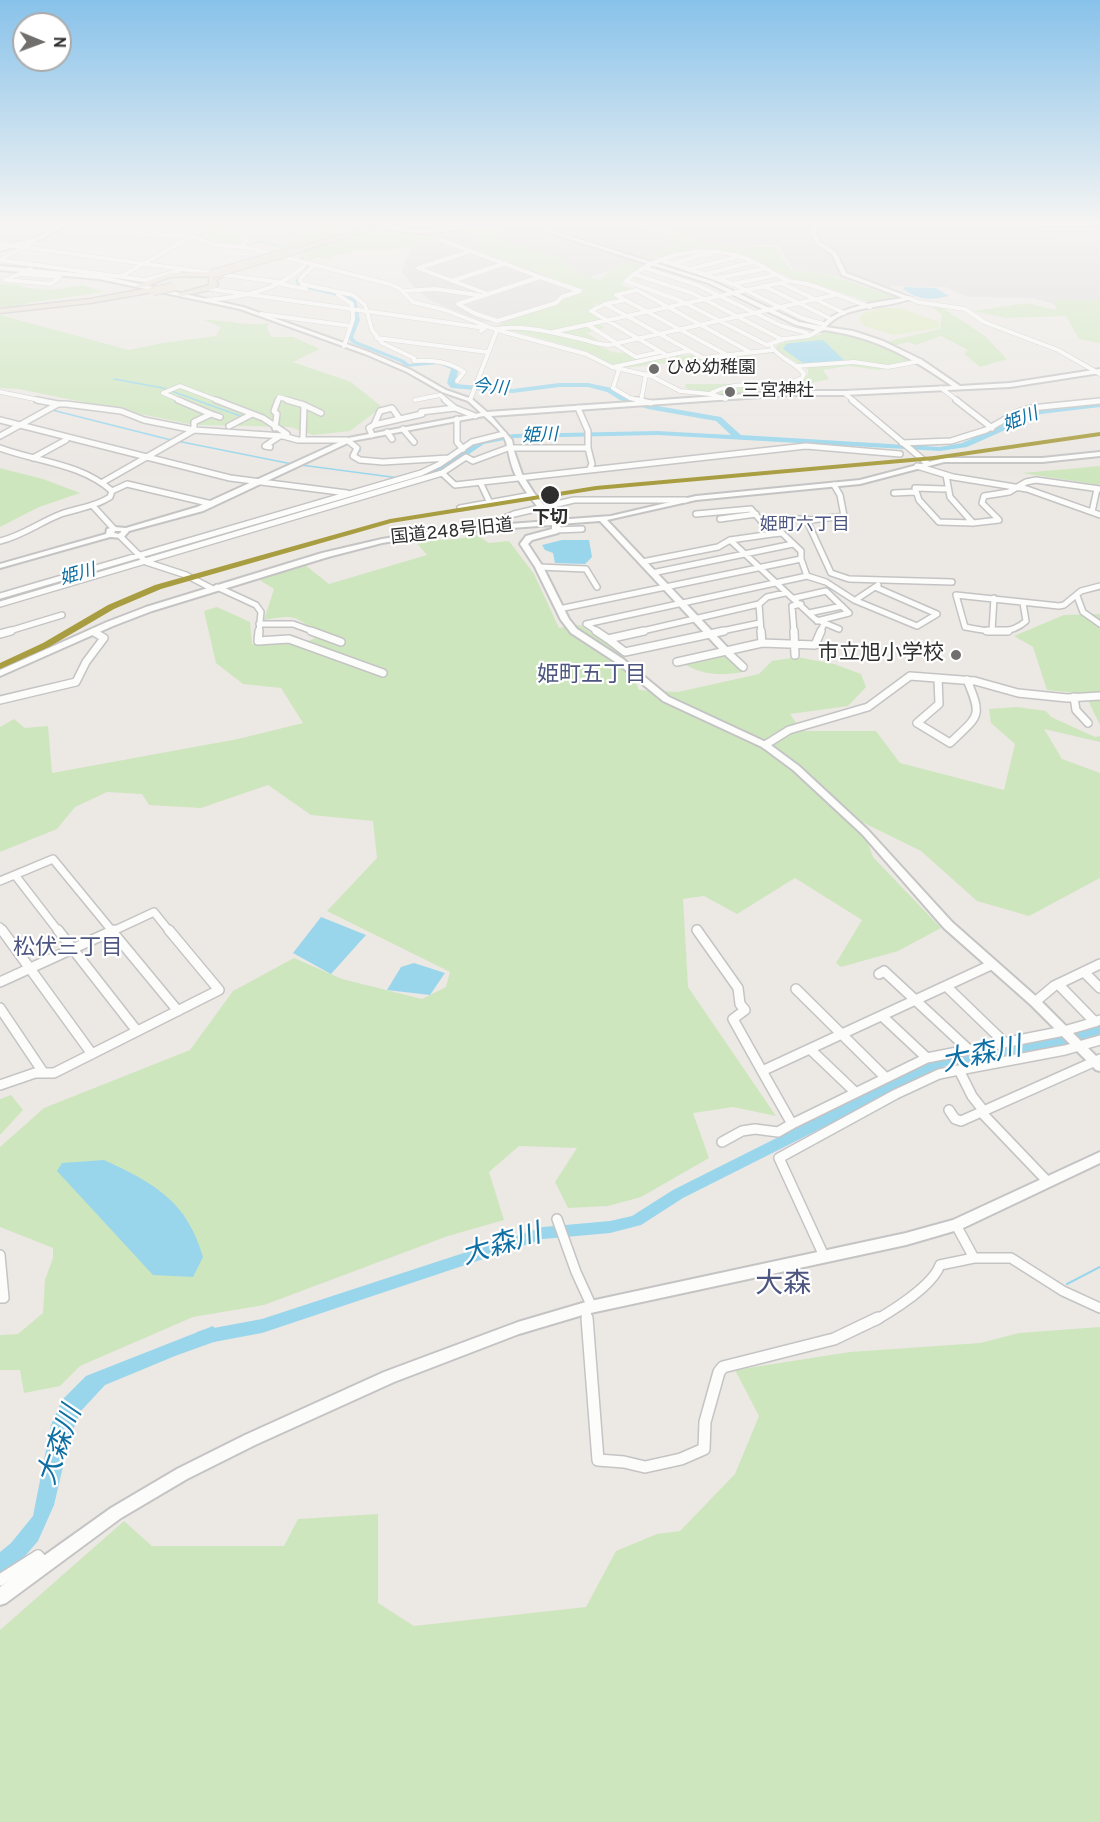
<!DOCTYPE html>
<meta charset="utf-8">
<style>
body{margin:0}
#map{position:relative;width:1100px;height:1822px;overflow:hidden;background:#ece8e4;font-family:Overpass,sans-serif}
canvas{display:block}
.north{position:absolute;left:12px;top:12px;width:60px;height:60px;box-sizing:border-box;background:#fff;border:2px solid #ababab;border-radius:50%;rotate:91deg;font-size:16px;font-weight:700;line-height:24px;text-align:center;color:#2e2e2e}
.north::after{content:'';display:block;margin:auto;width:21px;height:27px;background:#706f6e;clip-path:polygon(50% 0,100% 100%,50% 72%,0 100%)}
</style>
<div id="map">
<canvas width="1100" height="1822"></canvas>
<div class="north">N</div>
</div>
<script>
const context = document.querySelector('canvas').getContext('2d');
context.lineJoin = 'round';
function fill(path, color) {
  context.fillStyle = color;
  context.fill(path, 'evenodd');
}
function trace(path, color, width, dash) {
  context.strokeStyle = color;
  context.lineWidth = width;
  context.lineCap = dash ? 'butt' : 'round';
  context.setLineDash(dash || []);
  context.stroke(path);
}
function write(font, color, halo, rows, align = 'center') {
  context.font = font + ' Overpass,"Noto Sans JP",sans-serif';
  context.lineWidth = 4.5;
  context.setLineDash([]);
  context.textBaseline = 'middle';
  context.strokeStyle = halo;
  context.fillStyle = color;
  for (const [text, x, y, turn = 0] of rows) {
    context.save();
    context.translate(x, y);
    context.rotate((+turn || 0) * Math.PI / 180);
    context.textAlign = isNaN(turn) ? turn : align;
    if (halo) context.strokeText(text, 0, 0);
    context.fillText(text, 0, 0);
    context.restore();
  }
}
fill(new Path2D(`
 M 445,222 L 1100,222 L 1100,317 L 1032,298 L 969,297 L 945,287 L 866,286 L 825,273 L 794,271 L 778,245 L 688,246 L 580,280 L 597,289 L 509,324 L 480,321 L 430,300 L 412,285 L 402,272 L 410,249 L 425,228 Z`), '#dcd9db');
fill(new Path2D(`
 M 180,222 L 227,222 L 242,233 L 240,236 L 242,240 L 237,245 L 217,243 L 215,239 L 201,235 L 208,227 Z
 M 255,222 L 442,222 L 424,228 L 420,234 L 450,232 L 476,226 L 502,231 L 495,238 L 561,258 L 574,272 L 600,280 C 614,264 630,258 650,265 L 631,273 L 620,284 L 635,290 L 616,295 L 624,300 L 597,304 L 588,311 L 601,319 L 596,322 L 605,328 L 587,333 L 600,342 L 600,346 L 613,352 L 627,353 L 640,362 L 663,358 L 671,361 L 677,359 L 673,356 L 693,355 L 711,359 L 777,351 L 776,346 L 779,343 L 819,335 L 826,331 L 848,334 L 881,343 L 940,329 L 942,315 L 932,307 L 895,299 L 871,303 L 812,283 L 793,279 L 741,254 L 707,249 L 693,249 L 657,262 L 642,258 L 678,241 L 629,222 L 657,222 L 658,227 L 717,247 L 776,247 L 791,271 L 826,274 L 900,298 L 943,308 L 985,336 L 1007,359 L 980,367 L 964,354 L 968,350 L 941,336 L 916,345 L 908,342 L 889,347 L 915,360 L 879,370 L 848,366 L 823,370 L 829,379 L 811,383 L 807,389 L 792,387 L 743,390 L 750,395 L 733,397 L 685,388 L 686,384 L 730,384 L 802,380 L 808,375 L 808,370 L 781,353 L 758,354 L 726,362 L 693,360 L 624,368 L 611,364 L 586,351 L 496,326 L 560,302 L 568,295 L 584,291 L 555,281 L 546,275 L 475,251 L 481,248 L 483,244 C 466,220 430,243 408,247 C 392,251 369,249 351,250 L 351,254 L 331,255 L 332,259 L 316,257 L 310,261 L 306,259 L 303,251 L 281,244 L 263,241 L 290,243 L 315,225 L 307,223 L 263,229 Z
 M 0,284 L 22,285 L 20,287 L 52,290 L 83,285 L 104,292 L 28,303 L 0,313 Z
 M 1054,299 L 1100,300 L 1100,343 L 1079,339 L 1066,316 L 1006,318 L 973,311 L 1027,303 L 1056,310 Z
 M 0,315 L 129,350 L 162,343 L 216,336 L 221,327 L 204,320 C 226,319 248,327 269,323 L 267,327 L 271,337 L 293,337 L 320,349 L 293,362 L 351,382 L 382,407 L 350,431 L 313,435 L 290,427 L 194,425 L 19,389 L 0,388 Z
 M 1100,466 L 1100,485 L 1022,473 Z
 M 0,468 L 43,479 L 80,493 L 39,507 L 0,527 Z
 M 477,535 L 489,543 L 509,541 L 534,574 L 559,628 L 580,625 L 624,655 L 639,690 L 678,692 L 759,674 L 772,661 L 797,657 L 834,664 L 861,674 L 866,687 L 848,706 L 790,714 L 802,731 L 876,731 L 900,763 L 1004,790 L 1015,744 L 991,723 L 989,709 L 1017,707 L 1046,711 L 1051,717 L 1095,737 L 1100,736 L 1100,742 L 1044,729 L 1062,759 L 1100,773 L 1100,878 L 1029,916 L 977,901 L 921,851 L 860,821 L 873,857 L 941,928 L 898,951 L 841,967 L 836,963 L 862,920 L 795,878 L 737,914 L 704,896 L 683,899 L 688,987 L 776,1116 L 733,1107 L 693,1113 L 709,1158 L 641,1197 L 608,1206 L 568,1208 L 555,1182 L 577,1148 L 519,1146 L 489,1172 L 504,1220 L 448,1236 L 264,1305 L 193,1317 L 80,1366 L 60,1386 L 24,1393 L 20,1370 L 0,1370 L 0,1335 L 18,1334 L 43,1313 L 45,1280 L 53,1258 L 53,1248 L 0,1227 L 0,1147 L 44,1108 L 190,1050 L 233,991 L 294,958 L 342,979 L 422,999 L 446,987 L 450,972 L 327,911 L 377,858 L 373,821 L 311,815 L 268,785 L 201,808 L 149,805 L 142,794 L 107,792 L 75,807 L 57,829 L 0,852 L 0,727 L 14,719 L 25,728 L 48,726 L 52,773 L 238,739 L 303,723 L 281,688 L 243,684 L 216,663 L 204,611 L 217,607 L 250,622 L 252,644 L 305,643 L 320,635 C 295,616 296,614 264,620 L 274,589 L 258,579 L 305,565 L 329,584 L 427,555 L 415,541 L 457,539 Z
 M 1100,614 L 1100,725 L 1085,694 L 1047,690 L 1033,647 L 1014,636 L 1064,615 Z
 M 725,654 L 742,672 C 723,676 699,675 683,663 Z
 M 11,1095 L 23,1110 L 0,1135 L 0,1099 Z
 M 1100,1327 L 1100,1822 L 0,1822 L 0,1630 L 124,1521 L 152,1546 L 284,1546 L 298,1519 L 378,1514 L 378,1603 L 414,1626 L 586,1607 L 616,1551 L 657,1534 L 680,1531 L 735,1474 L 759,1416 L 735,1370 L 850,1352 L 980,1343 L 1019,1333 Z`), '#cee6be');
fill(new Path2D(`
 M 881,308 L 900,308 L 939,322 L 938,328 L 894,335 L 864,326 L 859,318 L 864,313 Z`), '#d9eabb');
fill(new Path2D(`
 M 905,287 L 936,288 L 949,296 C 932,300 919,301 903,289 Z
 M 823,340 L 845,361 L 803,363 L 783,349 L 786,344 L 791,343 Z
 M 562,540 L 589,540 L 592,557 L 585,564 L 555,563 L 553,553 L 545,550 L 542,545 Z
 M 321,917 L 366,935 L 331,974 L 293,953 Z
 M 414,963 L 445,973 L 430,995 L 387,990 L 401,967 Z
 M 104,1160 C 154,1183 187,1201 203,1257 L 193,1277 L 153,1275 L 57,1171 L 62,1163 Z
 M 213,1326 L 222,1339 L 175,1356 L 105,1385 L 80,1412 L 69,1441 L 54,1505 L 38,1541 L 7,1577 L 0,1581 L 0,1552 L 11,1543 L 33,1516 L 51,1425 L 62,1400 L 86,1376 Z`), '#99d6ec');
trace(new Path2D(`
 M 194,235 L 211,240 L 216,244
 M 243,245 L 261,242 L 290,248
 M 296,285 L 300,286 L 296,281 L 310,265 L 303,259 L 301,252
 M 114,379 L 163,388 L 243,417
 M 52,410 L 171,440
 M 176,423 L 185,426
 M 177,441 L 292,464
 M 353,441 L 359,446 L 360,451 L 358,452
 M 301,465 L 399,478`), '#99d6ec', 1.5);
trace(new Path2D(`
 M 1067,1284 L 1100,1267`), '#99d6ec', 2);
fill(new Path2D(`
 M 300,284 L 341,293 L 356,299 L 360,320 L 353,337 L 356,341 L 404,360 L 409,364 L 439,360 L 456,367 L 458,372 L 455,383 L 456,384 L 513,389 L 559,383 L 588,383 L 612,388 L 626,396 L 652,405 L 721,417 L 741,435 L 940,447 L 962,443 L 1036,410 L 1100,403 L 1100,407 L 1041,414 L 967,447 L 940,451 L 657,435 L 514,438 L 484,444 L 451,466 L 416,482 L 355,496 L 352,496 L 352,492 L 410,478 L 445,462 L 479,440 L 514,434 L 657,431 L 731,435 L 716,421 L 648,409 L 620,400 L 607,392 L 588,387 L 559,387 L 513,393 L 451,388 L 447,383 L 451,369 L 438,364 L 406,367 L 400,362 L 352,343 L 347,337 L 354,320 L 351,301 L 337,296 L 298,287 Z
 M 252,522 L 255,523 L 255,527 L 47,588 L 41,588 L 40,586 Z
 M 1100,1024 L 1100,1034 L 1043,1051 L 945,1066 L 683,1198 L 641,1225 L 610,1233 L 543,1239 L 262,1333 L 203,1344 L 197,1342 L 195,1337 L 197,1332 L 203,1330 L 262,1319 L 543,1227 L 610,1221 L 632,1216 L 673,1190 L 938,1057 L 1043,1041 Z`), '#99d6ec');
const streetFar4 = new Path2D(`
 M 4,222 L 55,222
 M 87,222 L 119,227 L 140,234 L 192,236 L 215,245 L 245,247 L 389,284 L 399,288 L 413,302 L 445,310 L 497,330 L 586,354 L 612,367 L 651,376 L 680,391 L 710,394 L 726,399
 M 152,232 L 172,224
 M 441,240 L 540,277
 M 0,244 L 284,283
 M 241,247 L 246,240 L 244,236 L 257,228 L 248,222
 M 471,251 L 418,268 L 488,294
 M 1,259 L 34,242
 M 0,260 L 145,280 L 179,271
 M 664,261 L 733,284 L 802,318 L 823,324
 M 674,264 L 697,256 L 710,255
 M 314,265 L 300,279 L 302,284 L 353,295 L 365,305 L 372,330 L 382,343 L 414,358 L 414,361 C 433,360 448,361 464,372 L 457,381
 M 645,268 L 697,285 L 782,326 L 807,333
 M 690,269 L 737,257
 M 21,274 L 60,277 L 51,284 L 5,280 L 31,269
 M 633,274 L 692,293 L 781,339
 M 706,274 L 752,262
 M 120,277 L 191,237
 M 540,277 L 580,291 L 562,297 L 556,303 L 497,321 L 474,313 L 458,304 Z
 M 718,278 L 763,269
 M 452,281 L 506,263
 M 781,283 L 844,313
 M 281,284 L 306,289
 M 733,284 L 776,275
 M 764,286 L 829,318
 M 211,289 L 485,328 L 481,331
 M 403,291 L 435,289 L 478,295
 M 338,295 L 352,304 L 353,319 L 344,346
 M 909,298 L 918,302 L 965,309 L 984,322 L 1058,350 L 1100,374
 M 207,300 C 243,297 277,291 304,266
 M 626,300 L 605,304 L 703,358 L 773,350
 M 605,304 L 591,311 L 668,356
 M 261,314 L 351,326
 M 588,325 L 618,344
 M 496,329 C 523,325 550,332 577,338 C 588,340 597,345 609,345 L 835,295
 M 821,329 L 809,336 L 784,339 L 767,345 L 681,301 L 626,281 C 657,253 703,245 742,257 C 758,261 772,274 787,280 C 794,283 802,282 810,285 C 830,291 850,300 870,307
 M 553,332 L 789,281
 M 377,338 L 487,352
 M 615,344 L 636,357 L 660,352
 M 729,356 L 616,295 L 637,290 L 750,352
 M 797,366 L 854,362 L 888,367 L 920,361
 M 613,367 L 688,351
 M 619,369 L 613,388 L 630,398 L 643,401
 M 941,388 L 958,401
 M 0,392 L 44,401
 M 163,393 L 180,386 L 219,401
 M 163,393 L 182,401
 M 844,393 L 854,401
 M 710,394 C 737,377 773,392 802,378 L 804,374 C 795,362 780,359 772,347
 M 415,400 L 440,395 L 447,401
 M 470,400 L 497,330
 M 278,401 L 279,397 L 292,401
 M 641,401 L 646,374
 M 1097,401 L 1100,401`);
const streetFar3 = new Path2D(`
 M 37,400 L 58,404
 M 178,400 L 211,414 L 194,422 L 194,430
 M 216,400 L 263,418 L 287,434
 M 287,400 L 304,405 L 303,438
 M 637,400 L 651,403
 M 852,400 L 927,463
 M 956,400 L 992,428
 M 304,405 L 321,413
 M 392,408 L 400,419 L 374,425 L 380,411 Z
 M 455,408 L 475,416
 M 578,408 L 588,431 L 588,448 L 592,464 L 589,470
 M 211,414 L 220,417
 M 400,419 L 422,414 L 421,412 L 455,408 L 445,400
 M 457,419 L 457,442 L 463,449
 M 0,420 L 230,478 L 347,493
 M 229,426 L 252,414
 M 275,428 L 277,414 L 274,411 L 278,400
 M 403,429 L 414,442
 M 387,432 L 392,439
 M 372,435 L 369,428 L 374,425
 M 0,436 L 58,404 L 66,404 L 121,411 L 144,420 L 194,430 L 283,436 L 298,440 L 347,440 L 357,448 L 353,456 L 360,460 L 383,462 L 449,458
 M 902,443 L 951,441 L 986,430 L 1018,412 L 1031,408 L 1100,401
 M 270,447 L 265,446 L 280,436
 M 0,448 C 38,462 80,463 112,491
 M 33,458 L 66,440
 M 917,466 L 953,477 L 1027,489 L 1100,515
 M 442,473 L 466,457 L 473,461 L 508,448 L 588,448
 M 946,475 L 950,497 L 973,523
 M 103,482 L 194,430
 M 480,482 L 490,503
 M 834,485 L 840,495 L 844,516 L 811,520 L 808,523 L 831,573 L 849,579 L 952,582
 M 945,489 L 915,488 L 919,500 L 939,522 L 973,523 L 999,520 L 982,503 L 984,496 L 1009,492 L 1026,482 L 1036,480 L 1100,489
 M 894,493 L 915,492
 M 93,506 L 114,529
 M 460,508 L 532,495
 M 1092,512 L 1097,489
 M 696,514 L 751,509 L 772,534 L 782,533 L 801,551 L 801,559 L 807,576
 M 720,519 L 756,514
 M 763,524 L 787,521 L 788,518 L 811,520
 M 483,527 L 514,514 L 574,500 L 686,500
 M 555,530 L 582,529
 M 120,536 L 146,562 L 186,575 L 211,588
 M 730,540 L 815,619 L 839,629
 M 0,541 C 22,536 40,522 61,514 C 78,508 95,507 110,497 L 112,491 L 127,484 L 212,504
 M 642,562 L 718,547 L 730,540 L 772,534
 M 539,567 L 586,569 L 597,587
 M 652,573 L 793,544
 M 217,587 L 256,605 L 261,612 L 259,632
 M 0,596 L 421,473 L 440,464 L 472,442 L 504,434
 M 1077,596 L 1083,612 L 1100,624
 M 795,598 L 826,591 L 849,613 L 817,621
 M 857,599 L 878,585
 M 1023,603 L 1026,621 C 1009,637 986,631 965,627 L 956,595 L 1059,606 L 1064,605 L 1081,591 L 1100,586
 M 0,604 L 442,473 L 455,485 L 806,446 L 900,454
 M 759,604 L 761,632
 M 559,609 L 801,559
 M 809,613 L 842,606
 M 259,624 L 293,624 L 315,632
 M 992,631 L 994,598
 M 6,632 L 62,615
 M 598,632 L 586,624 L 807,576 L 826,582 L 854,600 L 917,626 L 937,614 L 875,587
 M 638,632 L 759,604 L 767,597 L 785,593
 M 717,632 L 760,623
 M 794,632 L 792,606 L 801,604
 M 820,632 L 823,626`);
const streetFar2 = new Path2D(`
 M 259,631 L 258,641 L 289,639 L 383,673
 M 311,631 L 341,642
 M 596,631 L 608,639 L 644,631
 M 794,631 L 795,655
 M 987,631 L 1008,631
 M 0,634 L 11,631
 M 608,639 L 625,652 L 724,631
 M 762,643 L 815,645 L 821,631
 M 726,651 L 743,667
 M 677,662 L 762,643 L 761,631
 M 938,678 L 939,704 L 917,723 L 950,743 C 979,715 983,718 967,680
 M 1074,697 L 1076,710 L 1088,723
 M 0,700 L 76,682 L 86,662 L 104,638 L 94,632
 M 765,745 L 789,730 L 868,707 L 910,676 L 975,681 L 1018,693 L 1067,698 L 1100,696
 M 15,875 L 59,932
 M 0,881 L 53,859 L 113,932
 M 0,927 L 3,932
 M 111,932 L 154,912 L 170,932`);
const streetFar1 = new Path2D(`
 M 2,930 L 92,1054
 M 58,930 L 137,1031
 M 111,930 L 178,1011
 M 697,930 L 738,988 L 740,1004 L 745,1010 L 733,1019 L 762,1071 L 991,965
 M 1085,973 L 1100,988
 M 879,974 L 884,971 L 968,1049
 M 0,982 L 114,930
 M 1058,984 L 1095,1022 L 1100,1020
 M 946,986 L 1004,1042
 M 796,989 L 885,1077
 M 1035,1002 L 1054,986 L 1100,964
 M 0,1008 L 43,1072
 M 882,1016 L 927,1058
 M 810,1049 L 855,1092
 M 959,1070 L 1065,1050 L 1100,1040
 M 762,1071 L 792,1124 L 927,1058 L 1064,1031 L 1095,1022
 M 0,1085 L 35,1073 L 54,1073 L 219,990 L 169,930
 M 949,1110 L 955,1119 L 961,1121 L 1100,1059
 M 722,1142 L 742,1131 L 755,1129 L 778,1132 L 792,1124
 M 557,1219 L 576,1272 L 592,1307
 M 956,1225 L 974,1258
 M 0,1255 L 4,1298 L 0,1298
 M 824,1256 L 779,1158 L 896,1094 L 939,1074 L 959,1070 L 972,1096 L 983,1110 L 982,1113 L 1048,1182
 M 586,1308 L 587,1320
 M 876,1320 C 895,1309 933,1285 940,1265 L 974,1258 L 1011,1258 L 1063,1291 L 1100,1308`);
const street = new Path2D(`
 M 587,1318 L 598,1460 L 624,1462 L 645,1467 L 681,1459 L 704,1449 L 705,1422 L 719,1372 L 723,1367 L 834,1339 L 878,1318
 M 0,1580 L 38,1556 L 45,1564`);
const secondary = new Path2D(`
 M 67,222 L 73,222 L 39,240 L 0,251 L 0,247 L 35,238 Z
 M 473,222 L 482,222 C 453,234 408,238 379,225 L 381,224 C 412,231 442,231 473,222 Z
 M 516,222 L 524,222 L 712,281 L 799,322 L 821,326 C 837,306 879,302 903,298 L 842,275 L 832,254 L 816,244 L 811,233 L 816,222 L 821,222 L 815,233 L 820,242 L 836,252 L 846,273 L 912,298 C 886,310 847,303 826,327 L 853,331 L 883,341 L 922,360 L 960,386 L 1010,383 L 1100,369 L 1100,373 L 1010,387 L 844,395 L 789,395 L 491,416 L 512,440 L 514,451 L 522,474 L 534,493 L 556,520 L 611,516 L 696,496 L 860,480 L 944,458 L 1042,458 L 1100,452 L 1100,456 L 1042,462 L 944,462 L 860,484 L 696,500 L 607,520 L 729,649 L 730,651 L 726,654 L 723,653 L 600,521 L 559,524 L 561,528 L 558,533 L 532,540 L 528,544 L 543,567 L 569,619 L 577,629 L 623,659 L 669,697 L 768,743 L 799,766 L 868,830 L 952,922 L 1039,999 L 1100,1060 L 1100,1071 L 1096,1070 L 1031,1005 L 944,928 L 862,834 L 793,770 L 762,747 L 663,701 L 617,663 L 571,633 L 561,620 L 535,567 L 520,544 L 526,536 L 552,529 L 552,525 L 444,533 L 382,543 L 328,557 L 152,611 L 113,626 L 0,676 L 0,670 L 107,622 L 146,607 L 322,553 L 382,539 L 444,529 L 549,521 C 537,506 524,491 515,474 C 510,463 509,453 506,442 C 503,432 492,423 484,416 L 352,441 L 203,511 L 129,531 L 123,538 L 110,537 L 0,568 L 0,564 L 106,534 L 107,529 L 114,527 L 126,528 L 197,507 L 348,438 L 481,413 L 468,401 L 442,392 L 407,372 L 365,354 L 240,309 L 99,279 L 0,270 L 0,266 L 99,275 L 243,307 L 369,352 L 411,370 L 446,390 L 472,399 L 487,412 L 789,391 L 844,391 L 952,386 C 909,356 875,337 824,330 L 821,331 L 796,325 L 708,283 ZM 115,531 L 121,531 L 121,532 L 119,534 L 114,533 Z
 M 1012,223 L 1040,228 L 1100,229 L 1100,231 L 1040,230 L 1022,227 L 839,228 L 837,227 L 839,226 L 1012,225 Z
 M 1100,1152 L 1100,1163 L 961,1229 L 906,1245 L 586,1314 L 519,1334 L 394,1382 L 255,1445 L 187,1479 L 121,1518 L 6,1603 L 0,1605 L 0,1587 L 111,1508 L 177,1469 L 245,1435 L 384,1372 L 518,1322 L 586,1302 L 906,1233 L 953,1220 Z`);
const highway = new Path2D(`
 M 382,222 L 393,222 L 302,251 L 295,249 Z
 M 209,272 L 213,274 L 212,276 C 197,278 181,275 167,278 C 158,281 144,291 135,286 L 169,273 Z
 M 221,274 L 225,276 L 216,280 L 218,284 L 215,289 L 181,296 L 177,294 L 209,285 L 209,277 Z
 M 150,288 L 154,290 L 153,292 L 90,303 L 0,313 L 0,309 L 90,299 Z`);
trace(streetFar4, '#c5c4c5', 5);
trace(streetFar3, '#c5c4c5', 8);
trace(streetFar2, '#c5c4c5', 10);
trace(streetFar1, '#c5c4c5', 12);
trace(street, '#c5c4c5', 14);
trace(secondary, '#c5c4c5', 4);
trace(highway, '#c6c5c4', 3);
trace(streetFar4, '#fcfcfb', 4);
trace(streetFar3, '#fcfcfb', 5);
trace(streetFar2, '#fcfcfb', 7);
trace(streetFar1, '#fcfcfb', 9);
trace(street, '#fcfcfb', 11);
fill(secondary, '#fcfcfb');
fill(highway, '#eadfd6');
const highwayBridge = new Path2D(`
 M 212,274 L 299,249
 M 153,291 L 173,287`);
trace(highwayBridge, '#c6c5c4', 10, []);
trace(highwayBridge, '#eadfd6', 8);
fill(new Path2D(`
 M 1100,432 L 1100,436 L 934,460 L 596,490 L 391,523 L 161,589 L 114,609 L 49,647 L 0,669 L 0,663 L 43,643 L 108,605 L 155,585 L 390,519 L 596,486 L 934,456 Z`), '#a89d40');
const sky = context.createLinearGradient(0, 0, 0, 477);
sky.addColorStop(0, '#88c2ea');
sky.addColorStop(0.47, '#f6f5f3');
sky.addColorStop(1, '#f6f5f300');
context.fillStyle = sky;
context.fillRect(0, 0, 1100, 477);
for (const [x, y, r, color] of [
 [654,369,6,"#706f6e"],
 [730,392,6,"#706f6e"],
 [550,495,10,"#2e2e2e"],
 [956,655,6,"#706f6e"]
]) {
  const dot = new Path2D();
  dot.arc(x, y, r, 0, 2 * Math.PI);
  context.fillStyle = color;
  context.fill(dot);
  trace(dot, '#fff', 2);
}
write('18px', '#2e2e2e', '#fff', [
 ["ひめ幼稚園",666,369],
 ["三宮神社",742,392]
], 'left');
write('italic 18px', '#0d6fa3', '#fff', [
 ["今川",490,389,5],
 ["姫川",1021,421,-21],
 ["姫川",540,437,-2],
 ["姫川",78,576,-16]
]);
write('bold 18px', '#2e2e2e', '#fff', [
 ["下切",550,519]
]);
write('18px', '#4d5680', '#fff', [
 ["姫町六丁目",805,526]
]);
write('18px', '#2e2e2e', '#fff', [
 ["国道248号旧道",452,533,-6]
]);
write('21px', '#2e2e2e', '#fff', [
 ["市立旭小学校",944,655]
], 'right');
write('22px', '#4d5680', '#fff', [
 ["姫町五丁目",592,677],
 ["松伏三丁目",68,950]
]);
write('italic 27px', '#0d6fa3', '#fff', [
 ["大森川",982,1057,-12],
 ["大森川",502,1247,-17],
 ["大森川",62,1446,-70]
]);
write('28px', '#4d5680', '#fff', [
 ["大森",783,1286]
]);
</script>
